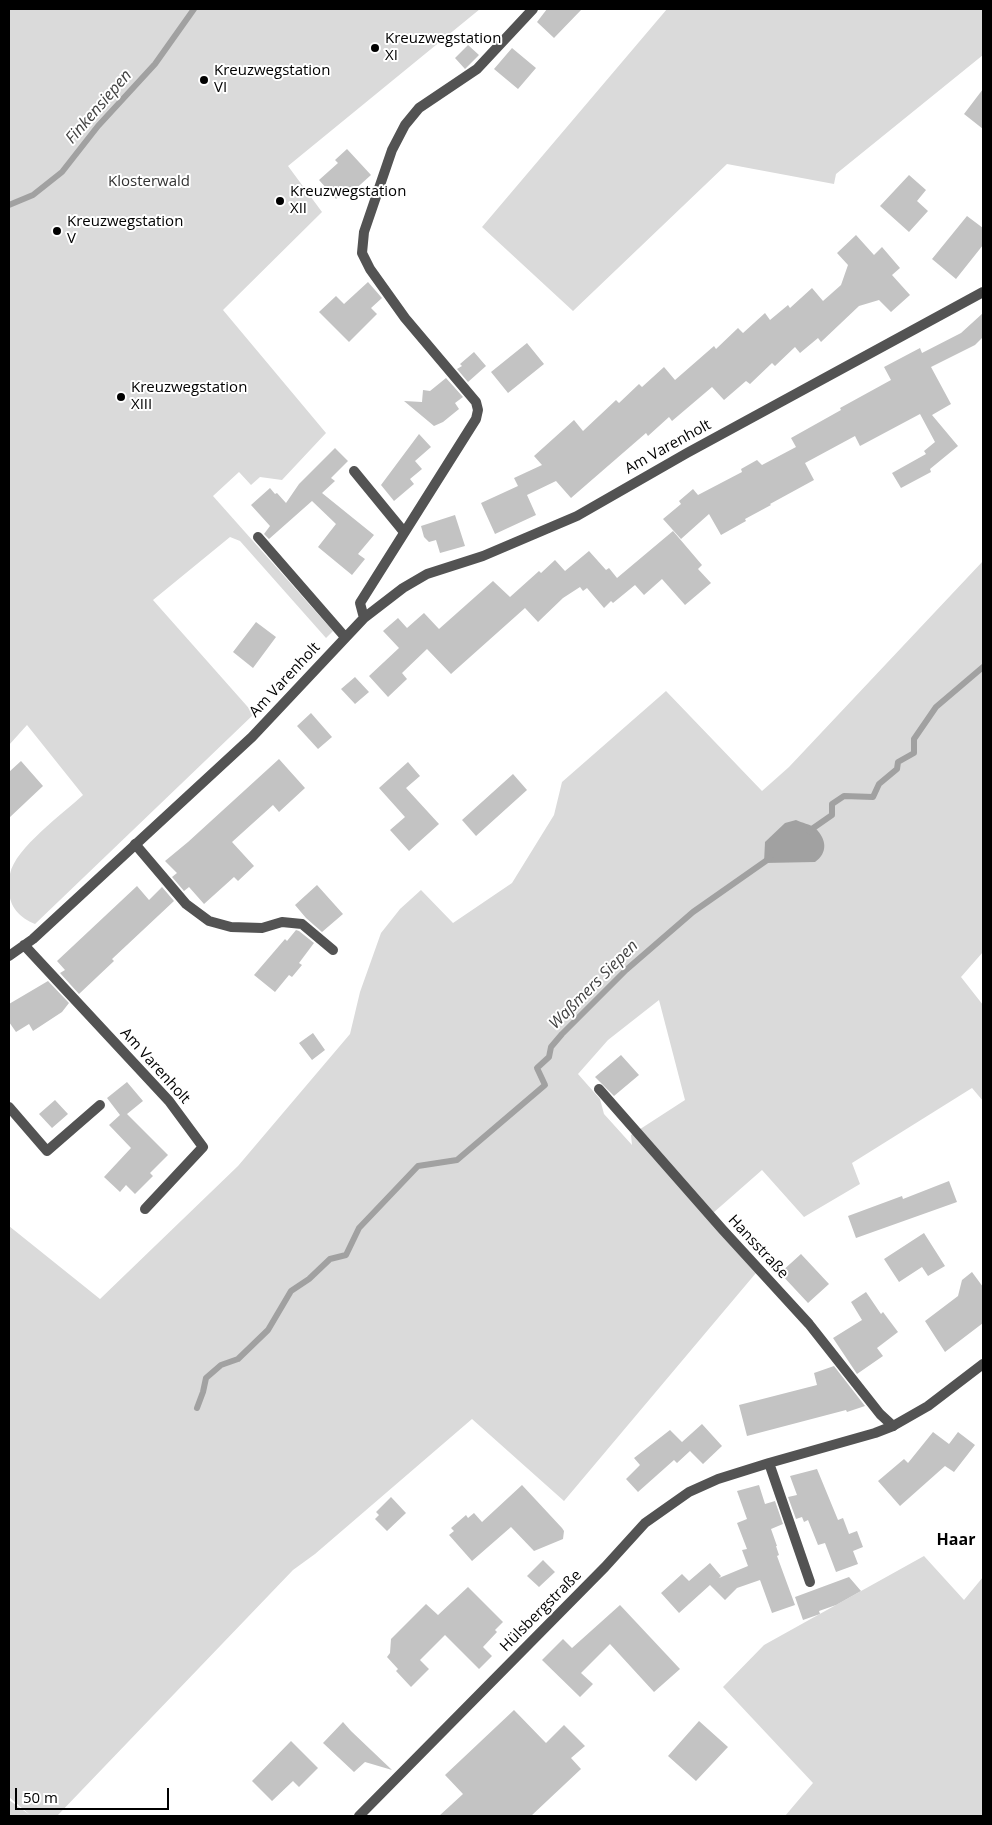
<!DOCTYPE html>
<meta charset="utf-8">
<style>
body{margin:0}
#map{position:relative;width:992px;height:1825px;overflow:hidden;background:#fff;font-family:"Open Sans",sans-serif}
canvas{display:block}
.frame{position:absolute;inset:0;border:10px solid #000;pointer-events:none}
.scale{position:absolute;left:15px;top:1788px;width:154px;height:22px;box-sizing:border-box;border:2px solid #000;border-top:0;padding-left:6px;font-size:15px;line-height:18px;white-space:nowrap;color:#000;-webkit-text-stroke:4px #fff;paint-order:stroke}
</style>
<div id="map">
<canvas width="992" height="1825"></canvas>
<div class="frame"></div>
<div class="scale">50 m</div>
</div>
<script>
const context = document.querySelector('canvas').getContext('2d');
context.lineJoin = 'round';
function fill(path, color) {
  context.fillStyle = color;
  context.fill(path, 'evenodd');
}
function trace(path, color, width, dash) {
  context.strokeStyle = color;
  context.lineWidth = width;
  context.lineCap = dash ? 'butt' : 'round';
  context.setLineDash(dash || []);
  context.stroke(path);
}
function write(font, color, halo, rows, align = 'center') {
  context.font = font + ' "Open Sans",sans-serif';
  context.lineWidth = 4;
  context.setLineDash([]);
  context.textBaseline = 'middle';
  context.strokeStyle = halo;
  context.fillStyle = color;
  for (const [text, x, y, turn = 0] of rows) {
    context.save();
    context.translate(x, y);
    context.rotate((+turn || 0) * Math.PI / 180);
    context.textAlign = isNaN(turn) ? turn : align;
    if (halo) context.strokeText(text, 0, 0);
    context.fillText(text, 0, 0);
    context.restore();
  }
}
fill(new Path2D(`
 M 9,9 L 480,9 L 288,166 L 322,212 L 223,310 L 326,433 L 282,480 L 260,477 L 251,485 L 239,472 L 213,496 L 333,631 L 326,638 L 240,541 L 230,537 L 153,600 L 254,714 L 35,924 C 20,918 9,907 9,889 C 9,884 9,879 10,874 C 15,848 64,813 83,795 L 27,725 L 9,745 Z
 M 667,9 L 983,9 L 983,55 L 836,174 L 834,184 L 727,164 L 573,311 L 482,227 Z
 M 983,561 L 983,952 L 961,977 L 983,1005 L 983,1101 L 972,1088 L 852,1163 L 860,1184 L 804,1217 L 762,1170 L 713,1213 L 761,1267 L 564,1501 L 472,1419 L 315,1554 L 293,1570 L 57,1816 L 9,1816 L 9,1800 L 30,1815 L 9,1797 L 9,1226 L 100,1299 L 238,1166 L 350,1034 L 360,992 L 381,933 L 400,909 L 421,890 L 453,923 L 512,883 L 554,815 L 562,782 L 666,691 L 762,791 L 789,767 ZM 659,1000 L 685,1100 L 631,1135 L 632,1145 L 604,1114 L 600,1099 L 578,1074 L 608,1040 Z
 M 924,1556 L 964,1600 L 983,1577 L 983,1816 L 785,1816 L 813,1783 L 723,1687 L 764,1645 Z`), '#dadada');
fill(new Path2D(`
 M 796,820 C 802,823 810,824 815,828 C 827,839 828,853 815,862 L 764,863 L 765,842 L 785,823 Z`), '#a1a1a1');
trace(new Path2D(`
 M 9,205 L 33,195 L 62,172 L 98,126 L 155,64 L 194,9
 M 809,831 L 832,815 L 832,804 L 844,796 L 873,797 L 879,784 L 897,769 L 898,762 L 914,753 L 914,739 L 936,707 L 983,667
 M 197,1408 L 203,1392 L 206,1378 L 221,1365 L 238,1359 L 268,1330 L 291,1291 L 309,1279 L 330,1259 L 346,1255 L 359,1228 L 418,1166 L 457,1160 L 545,1085 L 537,1068 L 549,1057 L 551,1047 L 562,1034 L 626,970 L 693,912 L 770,858`), '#a1a1a1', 6);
fill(new Path2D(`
 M 547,9 L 582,9 L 554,38 L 537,22 Z
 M 468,45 L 479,55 L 465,69 L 455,58 Z
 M 512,48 L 536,68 L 518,89 L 494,69 Z
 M 983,89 L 983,129 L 964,114 Z
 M 347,149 L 371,175 L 351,193 L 348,189 L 336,199 L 319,180 L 338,163 L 335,160 Z
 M 909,175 L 926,190 L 917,201 L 928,211 L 909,232 L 880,206 Z
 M 967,216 L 983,228 L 983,245 L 956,279 L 932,259 Z
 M 856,235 L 874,255 L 882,247 L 900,268 L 892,275 L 910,295 L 891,312 L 879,300 L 859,306 L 821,342 L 818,338 L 800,353 L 795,347 L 775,366 L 772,363 L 750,384 L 746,381 L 724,400 L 712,387 L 672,421 L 669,417 L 648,436 L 646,433 L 571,498 L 556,481 L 527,495 L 536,515 L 495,534 L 481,503 L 518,486 L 514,478 L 542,465 L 534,456 L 574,420 L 583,431 L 616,400 L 619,403 L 639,384 L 642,387 L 664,367 L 675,380 L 714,346 L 716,349 L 738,328 L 743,333 L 765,313 L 770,320 L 788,305 L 790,308 L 812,288 L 823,301 L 841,285 L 848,265 L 837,253 Z
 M 368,282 L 382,298 L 371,308 L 377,314 L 349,342 L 319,312 L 336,296 L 344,304 Z
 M 983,313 L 983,337 L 975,345 L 931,367 L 951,404 L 932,415 L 958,446 L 930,469 L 931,472 L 901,488 L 892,473 L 926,454 L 924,451 L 935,442 L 920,414 L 860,446 L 855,436 L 805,463 L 814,480 L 770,504 L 771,505 L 745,519 L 746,521 L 721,535 L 709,514 L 681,539 L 663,519 L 681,504 L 679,501 L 693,489 L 698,495 L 742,472 L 741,469 L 757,460 L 762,465 L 796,447 L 791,438 L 841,410 L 840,408 L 891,380 L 884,367 L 920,348 L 922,353 L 961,333 Z
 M 527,343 L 544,364 L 508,393 L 491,372 Z
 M 474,352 L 486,366 L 468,382 L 457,369 L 462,366 L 460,364 Z
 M 446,378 L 463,397 L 455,403 L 459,409 L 443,422 L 434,426 L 404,401 L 422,402 L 423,390 L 430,391 Z
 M 419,434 L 431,447 L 415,461 L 422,469 L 410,479 L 414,484 L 394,501 L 381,485 Z
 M 335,448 L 348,461 L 331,478 L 335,481 L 322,493 L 374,535 L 358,554 L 365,559 L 352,575 L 318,547 L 336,524 L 312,501 L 269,539 L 264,534 L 270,526 L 251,505 L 270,488 L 275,494 L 277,493 L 286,503 L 299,484 Z
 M 455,515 L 465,546 L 440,553 L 436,540 L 429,542 L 424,537 L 421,526 Z
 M 673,531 L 702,565 L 698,569 L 711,583 L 685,605 L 662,579 L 644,595 L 635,585 L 613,603 L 611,601 L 604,608 L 587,588 L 583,591 L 580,587 L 563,598 L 538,622 L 525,608 L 451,674 L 427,649 L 402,673 L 407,679 L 388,697 L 369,676 L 399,648 L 383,631 L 398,618 L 407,628 L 424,613 L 439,629 L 493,581 L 510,597 L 539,571 L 541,573 L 555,560 L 565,571 L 589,551 L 606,570 L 609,568 L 617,578 Z
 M 256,622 L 276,637 L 253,668 L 233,652 Z
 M 355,677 L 369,692 L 355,704 L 341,689 Z
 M 311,713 L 332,737 L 318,749 L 297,726 Z
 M 279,759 L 305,788 L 279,812 L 273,805 L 232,842 L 254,866 L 238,881 L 234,877 L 204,904 L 189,887 L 184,891 L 172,877 L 177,873 L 165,861 L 188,842 Z
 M 21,761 L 43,786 L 9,818 L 9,772 Z
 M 408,762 L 420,776 L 406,788 L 439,824 L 409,851 L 390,830 L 405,817 L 379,788 Z
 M 513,774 L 527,790 L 476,836 L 462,820 Z
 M 317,885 L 343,914 L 322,932 L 306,918 L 295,905 Z
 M 137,886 L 149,900 L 162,887 L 174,901 L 127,945 L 112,959 L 114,961 L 79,994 L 60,973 L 65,970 L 57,961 Z
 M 296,930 L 299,931 L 314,943 L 299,963 L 302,965 L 292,977 L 289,975 L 275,992 L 254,975 L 285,939 L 287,941 Z
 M 48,981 L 69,1003 L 62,1012 L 33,1031 L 29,1024 L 16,1032 L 9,1022 L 9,1004 Z
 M 313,1033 L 325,1050 L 312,1060 L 299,1043 Z
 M 621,1055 L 639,1075 L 614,1096 L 595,1077 Z
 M 127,1082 L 143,1101 L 127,1114 L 168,1155 L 150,1173 L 153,1176 L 135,1194 L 126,1185 L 120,1192 L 104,1177 L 131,1148 L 109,1125 L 120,1115 L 107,1098 Z
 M 55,1100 L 68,1114 L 52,1128 L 39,1114 Z
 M 949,1181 L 957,1202 L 856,1238 L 848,1216 L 902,1196 L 903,1199 Z
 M 924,1233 L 945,1266 L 928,1276 L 922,1267 L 899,1282 L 884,1259 Z
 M 801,1254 L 829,1284 L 808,1303 L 780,1273 Z
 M 972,1272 L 983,1287 L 983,1323 L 945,1352 L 925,1321 L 958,1296 L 962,1280 Z
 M 866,1292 L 881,1314 L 883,1312 L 898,1332 L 877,1348 L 883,1356 L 857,1374 L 833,1338 L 862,1320 L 851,1302 Z
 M 834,1366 L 865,1406 L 847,1412 L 846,1410 L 747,1436 L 739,1405 L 817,1385 L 814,1373 Z
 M 702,1424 L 722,1446 L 703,1464 L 690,1451 L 677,1463 L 674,1460 L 638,1492 L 626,1479 L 640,1465 L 634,1458 L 670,1430 L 682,1442 Z
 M 933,1432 L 949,1444 L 958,1432 L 975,1445 L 954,1472 L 945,1466 L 900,1506 L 878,1481 L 904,1459 L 908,1463 Z
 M 817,1469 L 838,1520 L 843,1518 L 849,1534 L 857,1531 L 863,1547 L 853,1551 L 858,1564 L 836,1572 L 825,1543 L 818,1545 L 808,1520 L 804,1522 L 802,1517 L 796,1519 L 788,1497 L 797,1495 L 790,1476 Z
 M 522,1485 L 562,1528 L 564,1531 L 563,1539 L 534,1551 L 511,1527 L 472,1561 L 449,1535 L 454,1531 L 451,1528 L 466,1515 L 468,1518 L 474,1513 L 482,1522 Z
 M 759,1485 L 765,1504 L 775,1501 L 783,1524 L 771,1529 L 777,1546 L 776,1546 L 779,1555 L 777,1556 L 795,1605 L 772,1613 L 760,1580 L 737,1588 L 725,1600 L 710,1585 L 679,1613 L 661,1593 L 682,1574 L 689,1581 L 710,1563 L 721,1576 L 719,1578 L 748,1566 L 742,1550 L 747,1549 L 737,1523 L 747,1519 L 737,1491 Z
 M 391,1497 L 406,1513 L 387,1531 L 375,1519 L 379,1515 L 376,1512 Z
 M 543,1560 L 555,1572 L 539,1587 L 527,1576 Z
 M 849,1577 L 861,1591 L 836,1605 L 819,1611 L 820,1614 L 803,1620 L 795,1597 Z
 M 468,1587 L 503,1622 L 495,1630 L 497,1632 L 483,1647 L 492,1656 L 479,1669 L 445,1635 L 420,1660 L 429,1669 L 411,1687 L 396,1671 L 398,1669 L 387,1657 L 390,1653 L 391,1639 L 426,1604 L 438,1615 Z
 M 620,1605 L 680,1669 L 654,1692 L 610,1644 L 581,1673 L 593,1684 L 580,1697 L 542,1660 L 563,1639 L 572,1648 Z
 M 514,1710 L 546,1743 L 564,1725 L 585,1746 L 571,1758 L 581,1769 L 531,1816 L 439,1816 L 463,1794 L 445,1775 Z
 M 699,1721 L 728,1747 L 696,1781 L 668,1756 Z
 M 343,1722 L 351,1731 L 392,1770 L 365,1762 L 354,1772 L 323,1743 Z
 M 291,1741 L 318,1768 L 299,1787 L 293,1781 L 272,1801 L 252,1781 Z`), '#c3c3c3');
trace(new Path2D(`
 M 135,844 L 186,904 L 209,921 L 231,927 L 262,928 L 282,922 L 302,924 L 333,950
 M 599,1089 L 722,1229 L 809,1324 L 880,1414 L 893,1426
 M 9,1107 L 47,1151 L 100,1105`), '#535353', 10);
trace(new Path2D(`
 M 354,471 L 404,532
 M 258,537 L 345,637
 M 364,618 L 360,603 L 476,419 L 478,410 L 476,402 L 405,318 L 370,269 L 362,253 L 364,232 L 392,150 L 405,125 L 419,108 L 477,69 L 533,9
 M 24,945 L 169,1101 L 203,1147 L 145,1209
 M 9,956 L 33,939 L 252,737 L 364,618 L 403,588 L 427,574 L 483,556 L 577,516 L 687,453 L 983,292
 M 769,1463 L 810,1582
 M 359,1816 L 605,1567 L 645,1523 L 689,1492 L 718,1479 L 769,1463 L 875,1433 L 893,1426 L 928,1406 L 983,1364`), '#535353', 10);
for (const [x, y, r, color] of [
 [375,48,5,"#000"],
 [204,80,5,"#000"],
 [280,201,5,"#000"],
 [57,231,5,"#000"],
 [121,397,5,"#000"]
]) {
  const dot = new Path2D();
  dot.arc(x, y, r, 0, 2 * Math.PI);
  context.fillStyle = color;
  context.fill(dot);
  trace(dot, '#fff', 2);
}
write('15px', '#000', '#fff', [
 ["Kreuzwegstation",385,39],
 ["XI",385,56],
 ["Kreuzwegstation",214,71],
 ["VI",214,88],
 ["Kreuzwegstation",290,192],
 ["XII",290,209],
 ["Kreuzwegstation",67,222],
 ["V",67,239],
 ["Kreuzwegstation",131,388],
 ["XIII",131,405]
], 'left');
write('15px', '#313131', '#fff', [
 ["Klosterwald",149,182]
]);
write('15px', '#000', '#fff', [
 ["Am Varenholt",668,447,-29],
 ["Am Varenholt",285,680,-47],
 ["Am Varenholt",155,1066,48],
 ["Hansstraße",758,1247,47],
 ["Hülsbergstraße",541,1611,-45]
]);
write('italic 16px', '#424242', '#fff', [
 ["Finkensiepen",99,107,-49],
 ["Waßmers Siepen",594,985,-45]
]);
write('bold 16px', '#000', '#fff', [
 ["Haar",956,1540]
]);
</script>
